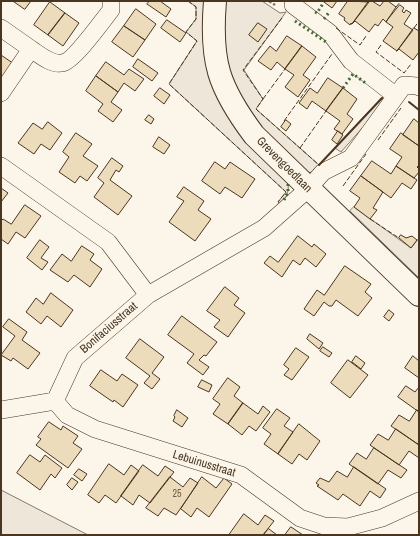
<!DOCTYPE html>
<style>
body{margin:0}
#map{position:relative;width:420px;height:536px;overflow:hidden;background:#fbf6e9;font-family:"Archivo Narrow",sans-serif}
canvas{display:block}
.frame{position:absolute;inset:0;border:2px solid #4a3520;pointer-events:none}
</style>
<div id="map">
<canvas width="420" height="536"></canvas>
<div class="frame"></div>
</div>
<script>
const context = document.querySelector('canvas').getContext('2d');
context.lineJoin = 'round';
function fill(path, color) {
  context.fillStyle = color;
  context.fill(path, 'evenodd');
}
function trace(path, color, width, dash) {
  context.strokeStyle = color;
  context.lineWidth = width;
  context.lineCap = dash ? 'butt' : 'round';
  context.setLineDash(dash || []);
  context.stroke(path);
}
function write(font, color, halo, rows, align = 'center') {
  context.font = font + ' "Archivo Narrow",sans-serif';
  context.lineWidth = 3;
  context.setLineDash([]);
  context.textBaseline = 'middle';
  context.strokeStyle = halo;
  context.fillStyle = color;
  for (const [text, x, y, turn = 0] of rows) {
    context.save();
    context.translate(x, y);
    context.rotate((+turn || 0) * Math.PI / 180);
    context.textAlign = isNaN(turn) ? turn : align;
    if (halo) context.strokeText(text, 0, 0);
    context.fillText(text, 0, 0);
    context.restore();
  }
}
const green = new Path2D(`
 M 188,1 L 207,1 L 204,32 L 287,179 C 290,189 288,197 280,204 L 278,202 L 286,192 L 169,84 L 197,41 L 186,32 L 196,19 L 196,7 Z
 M 224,1 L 262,1 L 280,13 L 286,12 L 244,70 L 263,99 L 256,109 L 319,165 C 314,173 311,174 302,171 L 248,113 L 226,68 L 221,36 Z
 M 382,98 L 383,100 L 380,108 L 341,152 L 335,148 Z
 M 354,207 L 411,248 L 419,238 L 419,278 L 350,211 Z
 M 1,490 L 88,535 L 1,535 Z`);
fill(green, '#ede6d9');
trace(green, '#887966', 1);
const building = new Path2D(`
 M 13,1 L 31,1 L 25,9 Z
 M 150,1 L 160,1 L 171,9 L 166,17 L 147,4 Z
 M 325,1 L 337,1 L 332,8 L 324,2 Z
 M 348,1 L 369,2 L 352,24 L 351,23 L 350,25 L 344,20 L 345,18 L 339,14 Z
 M 369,1 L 372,1 L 380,6 L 384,1 L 388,1 L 396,7 L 386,22 L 383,19 L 378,26 L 375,24 L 369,32 L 355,21 L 352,24 Z
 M 50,2 L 65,13 L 48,35 L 34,25 Z
 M 400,5 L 404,8 L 402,11 L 404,13 L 406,10 L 411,13 L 404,24 L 413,30 L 397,51 L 383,41 L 393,27 L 386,22 Z
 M 136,9 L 156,24 L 145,40 L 124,26 Z
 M 65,13 L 79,23 L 63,46 L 48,35 Z
 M 167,20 L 186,33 L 180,42 L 161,28 Z
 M 258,23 L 267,29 L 258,42 L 249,35 Z
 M 124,26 L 145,40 L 133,57 L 112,42 Z
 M 414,28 L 419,31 L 419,52 L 413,60 L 399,49 L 397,51 Z
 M 287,36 L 302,46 L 285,69 L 277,62 L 271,70 L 258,61 L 270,46 L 276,51 Z
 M 302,46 L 316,57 L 303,75 L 310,80 L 298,97 L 285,87 L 294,75 L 285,69 Z
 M 1,55 L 17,66 L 6,81 L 1,77 Z
 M 138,59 L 158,73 L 152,81 L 133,67 Z
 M 106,62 L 124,75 L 129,69 L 144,79 L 135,91 L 124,83 L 118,92 L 96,76 Z
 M 96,76 L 118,92 L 111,102 L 122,110 L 113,122 L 98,111 L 103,104 L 86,91 Z
 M 328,78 L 343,88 L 326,111 L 312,101 L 307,109 L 299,103 L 310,88 L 317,93 Z
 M 160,88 L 170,95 L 164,104 L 154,96 Z
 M 343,88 L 357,99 L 347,114 L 353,119 L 342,134 L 334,129 L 340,121 L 326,111 Z
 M 149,115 L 154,119 L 151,124 L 145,120 Z
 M 414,119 L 419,123 L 419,146 L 403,135 Z
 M 286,120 L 291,124 L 286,131 L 281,127 Z
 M 48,122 L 62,133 L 50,150 L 41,144 L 34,154 L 18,143 L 33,123 L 42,129 Z
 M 338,131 L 343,135 L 337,144 L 332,140 Z
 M 76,133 L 92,144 L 83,156 L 98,166 L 87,181 L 80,176 L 75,183 L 59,172 L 69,157 L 63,152 Z
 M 401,133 L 419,146 L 419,165 L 417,167 L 419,169 L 419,172 L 414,178 L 396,166 L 402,157 L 390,149 Z
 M 159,137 L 170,145 L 164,154 L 153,147 Z
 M 112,158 L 123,166 L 119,172 L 116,170 L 110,180 L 132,196 L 118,215 L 94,197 L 104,183 L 98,178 Z
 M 372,161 L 391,174 L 396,166 L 417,180 L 411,189 L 402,183 L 391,198 L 361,176 Z
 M 215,162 L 225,169 L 230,162 L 255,179 L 242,198 L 225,187 L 220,194 L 202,181 Z
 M 361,176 L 383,192 L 373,208 L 377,210 L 370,219 L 354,207 L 360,198 L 350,191 Z
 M 184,187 L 204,201 L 198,210 L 211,219 L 195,241 L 169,222 L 184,201 L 177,197 Z
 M 1,188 L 8,193 L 1,202 Z
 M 25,205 L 41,216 L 25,238 L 16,232 L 8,244 L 1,239 L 1,221 L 3,219 L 11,224 Z
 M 401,235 L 406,238 L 412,236 L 417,240 L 411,248 L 399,238 Z
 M 298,236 L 312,247 L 314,244 L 326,254 L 316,267 L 305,258 L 300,265 L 293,260 L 282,277 L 264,263 L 270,256 L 278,262 Z
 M 40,240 L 49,247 L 41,258 L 48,262 L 42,270 L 27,258 Z
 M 82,246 L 94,254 L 90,260 L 102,269 L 90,287 L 74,275 L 68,282 L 50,270 L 62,254 L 71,261 Z
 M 345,266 L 371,284 L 365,292 L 372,298 L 358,316 L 336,300 L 332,306 L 329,306 L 324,302 L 314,316 L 304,309 L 317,290 L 324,295 Z
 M 225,287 L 239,298 L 234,305 L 245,313 L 228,337 L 214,327 L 220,320 L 207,311 Z
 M 51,293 L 73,310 L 61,327 L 47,316 L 41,324 L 26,312 L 36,298 L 43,304 Z
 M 389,310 L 394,314 L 389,321 L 384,317 Z
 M 182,316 L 217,342 L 206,356 L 204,355 L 199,360 L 209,367 L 203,375 L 187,363 L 194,354 L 168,335 Z
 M 9,319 L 27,332 L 22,340 L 40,353 L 28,369 L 13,358 L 11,361 L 1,355 L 15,336 L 3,327 Z
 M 310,334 L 323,343 L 319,349 L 307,339 Z
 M 140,339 L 164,357 L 152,373 L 160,379 L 152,389 L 144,383 L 150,376 L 126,358 Z
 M 323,347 L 332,353 L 329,357 L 320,351 Z
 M 296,348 L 309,357 L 292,380 L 284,375 L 289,369 L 284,365 Z
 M 356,356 L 365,363 L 361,369 L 352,362 Z
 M 413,356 L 419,361 L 419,378 L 405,368 Z
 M 348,360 L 368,375 L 350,398 L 331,383 Z
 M 101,370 L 117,381 L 122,374 L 138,385 L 123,407 L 114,400 L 113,402 L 90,386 Z
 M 228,378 L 240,387 L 234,396 L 243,403 L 228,424 L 213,414 L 220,404 L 213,399 Z
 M 202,380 L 212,385 L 209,392 L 198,387 Z
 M 406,386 L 415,392 L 419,387 L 419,412 L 398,397 Z
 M 243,403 L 258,414 L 263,406 L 270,412 L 256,431 L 249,426 L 242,435 L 228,424 Z
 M 277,409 L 290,418 L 284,426 L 293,432 L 278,454 L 264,444 L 271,434 L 263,428 Z
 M 177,410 L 188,418 L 182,427 L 173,421 L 175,417 L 174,416 Z
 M 417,410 L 419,412 L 419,445 L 391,426 L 399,415 L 409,421 Z
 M 49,422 L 61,430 L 63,426 L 78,436 L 73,443 L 82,449 L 68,468 L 36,445 L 41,439 L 38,437 Z
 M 299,424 L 320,441 L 307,460 L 299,454 L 292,464 L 278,454 Z
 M 396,429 L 419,445 L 419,458 L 409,451 L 399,465 L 370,445 L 378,434 L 388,440 Z
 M 374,448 L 407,470 L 401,478 L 388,470 L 378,484 L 349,464 L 357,453 L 366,459 Z
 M 30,455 L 40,462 L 45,455 L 62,468 L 55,478 L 51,474 L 40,490 L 17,473 Z
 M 109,464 L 124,475 L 131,465 L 139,471 L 116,503 L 105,495 L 99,503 L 88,495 Z
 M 143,465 L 158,476 L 165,466 L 174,472 L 150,503 L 139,495 L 133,505 L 121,496 Z
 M 354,467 L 386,489 L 380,498 L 370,491 L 360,506 L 343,494 L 338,500 L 317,486 L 319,485 L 316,483 L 320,478 L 329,482 L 337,471 L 347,477 Z
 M 79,469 L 87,474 L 82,481 L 74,475 Z
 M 170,477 L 183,487 L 190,478 L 198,483 L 176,515 L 164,508 L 158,516 L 146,508 Z
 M 202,477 L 216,488 L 224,478 L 232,484 L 209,517 L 197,508 L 191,517 L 181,509 Z
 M 72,478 L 78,482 L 72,490 L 67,485 Z
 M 244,514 L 258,525 L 265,515 L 274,521 L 263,535 L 229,535 Z
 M 291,527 L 303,535 L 285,535 Z
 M 269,529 L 277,535 L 263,535 L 268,529 Z`);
fill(building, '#ecdcbc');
trace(building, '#4a3520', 1);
const minor = new Path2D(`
 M 293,5 L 330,33 L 351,61 L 396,96
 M 1,28 L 31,49
 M 1,93 L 31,49 C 40,55 51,65 62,63 C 73,62 103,20 111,10 L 111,1
 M 1,166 L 108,242 L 148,295
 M 55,401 L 67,415 L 95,429 L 241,475 L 300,518 L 324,526 L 348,527 L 382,518 L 419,501
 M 1,410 L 55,401 L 75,358 L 148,295 L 264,228 L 308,189 L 323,172 L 351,158 L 404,85 L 417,86 L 419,87`);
const tertiary = new Path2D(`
 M 215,1 C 210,61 218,87 254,135 L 419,295`);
trace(minor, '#4a3520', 18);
trace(tertiary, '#4a3520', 24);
trace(new Path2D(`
 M 269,1 L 275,5`), '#7f6f5c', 2.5, [3, 2]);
trace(minor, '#fbf6e9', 17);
trace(tertiary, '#fbf6e9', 22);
trace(new Path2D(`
 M 315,12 L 317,13 L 324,2
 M 324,19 L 330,11
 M 295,21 L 326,42
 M 343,88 L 353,74 L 367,84
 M 284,200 L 288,192 L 288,183`), '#436837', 3, [2, 3]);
trace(new Path2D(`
 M 188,1 L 196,7 L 196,19 L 186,32 L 197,41 L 169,84 L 286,192 L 278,202
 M 396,7 L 401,1
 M 282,18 L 243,70 L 263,99 L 256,109 L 319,165
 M 336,28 L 360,45 L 366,36
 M 414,28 L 419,21
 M 381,45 L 376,52 L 404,73 L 411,64
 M 263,99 L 285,69
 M 284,121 L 332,54
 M 378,140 L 401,108
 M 300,148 L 326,111
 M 343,186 L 366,154
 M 370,219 L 399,238`), '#4a3520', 1, [5, 2]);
trace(new Path2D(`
 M 409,102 L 419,110
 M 319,165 L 382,98`), '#4a3520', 2);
write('10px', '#725f47', null, [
 ["25",177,494]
]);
write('12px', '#4a3520', '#fbf6e9', [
 ["Grevengoedlaan",284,165,45],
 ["Bonifaciusstraat",109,328,-41],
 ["Lebuinusstraat",204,464,17]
]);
</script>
